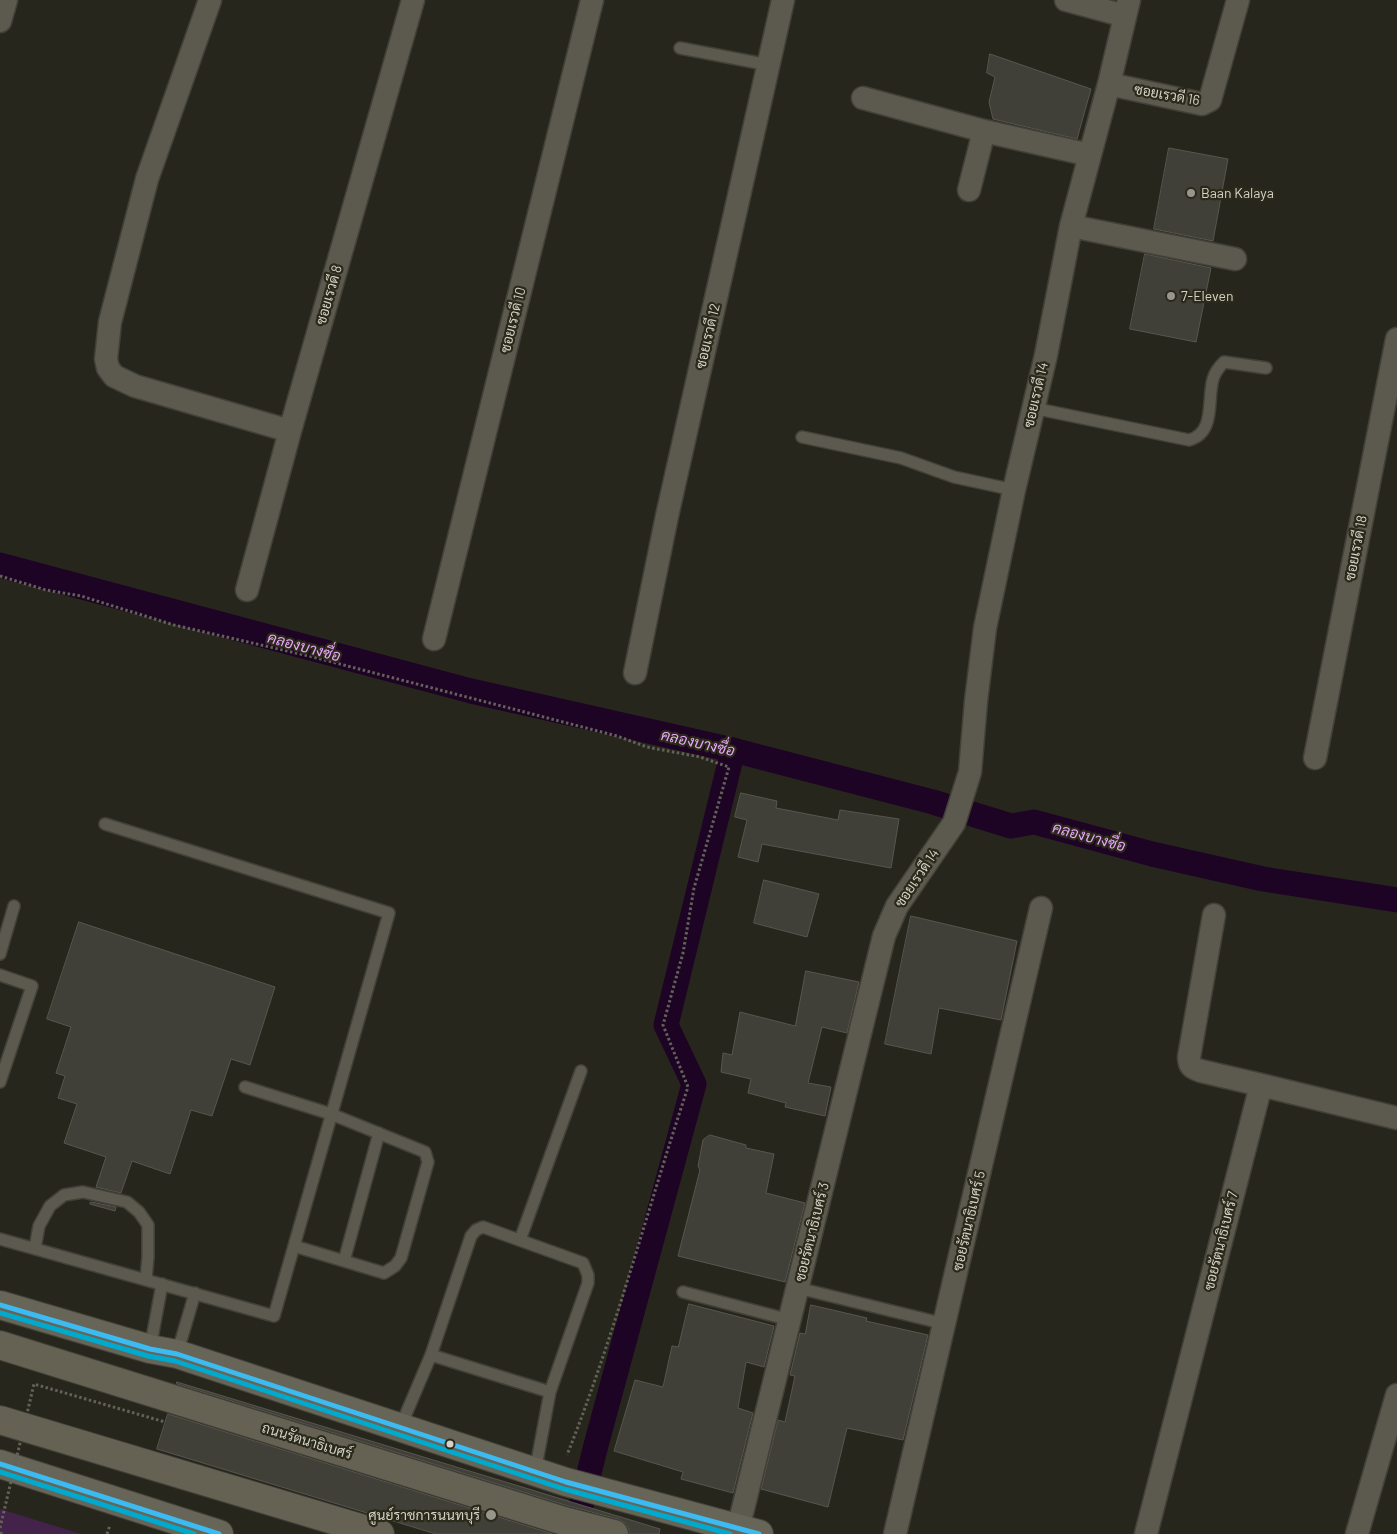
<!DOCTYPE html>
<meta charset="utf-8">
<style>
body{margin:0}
canvas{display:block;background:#27261d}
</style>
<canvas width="1397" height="1534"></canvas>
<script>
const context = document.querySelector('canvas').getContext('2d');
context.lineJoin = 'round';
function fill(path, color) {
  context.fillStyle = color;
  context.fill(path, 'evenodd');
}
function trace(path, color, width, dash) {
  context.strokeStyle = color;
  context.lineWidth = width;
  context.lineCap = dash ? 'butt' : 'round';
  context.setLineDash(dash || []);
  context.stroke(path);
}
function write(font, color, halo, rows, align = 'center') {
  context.font = font + ' Barlow,Sarabun,sans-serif';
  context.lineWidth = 4.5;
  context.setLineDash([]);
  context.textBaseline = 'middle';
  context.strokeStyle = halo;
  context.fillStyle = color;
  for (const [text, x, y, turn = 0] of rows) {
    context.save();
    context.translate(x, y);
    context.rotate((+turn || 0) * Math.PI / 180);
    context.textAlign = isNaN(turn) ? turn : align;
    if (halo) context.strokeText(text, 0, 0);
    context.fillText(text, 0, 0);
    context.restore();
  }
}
fill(new Path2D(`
 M 0,1509 L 81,1534 L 0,1534 Z`), '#43234a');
trace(new Path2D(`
 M 0,565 L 471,691 L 733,750 L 933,802 L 1011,826 L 1034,822 L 1152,854 L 1263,879 L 1397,900
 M 574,1534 L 596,1445 L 694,1084 L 666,1025 L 733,750`), '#1d0324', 25);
const building = new Path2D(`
 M 990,54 L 1091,89 L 1077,139 L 993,119 L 989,102 L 995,77 L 987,73 Z
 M 1169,148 L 1228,159 L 1213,241 L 1154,229 Z
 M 1145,254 L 1211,268 L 1196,342 L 1130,329 Z
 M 741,793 L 777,801 L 776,808 L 838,820 L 840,810 L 899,819 L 891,868 L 762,844 L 758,862 L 738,857 L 747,820 L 735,817 Z
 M 764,880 L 819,894 L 807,937 L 754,923 Z
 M 911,916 L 1017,941 L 1001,1020 L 939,1008 L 931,1054 L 885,1044 Z
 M 79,922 L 275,987 L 250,1065 L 231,1059 L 212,1116 L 191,1110 L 170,1174 L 132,1161 L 121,1193 L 96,1187 L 106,1157 L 64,1143 L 77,1104 L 58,1098 L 65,1076 L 56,1073 L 71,1027 L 47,1019 Z
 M 806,971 L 859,982 L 847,1033 L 822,1027 L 808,1083 L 831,1087 L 825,1116 L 785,1107 L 786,1103 L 748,1093 L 751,1079 L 721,1072 L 723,1053 L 732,1055 L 740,1012 L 795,1026 Z
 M 710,1135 L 746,1145 L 746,1148 L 774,1154 L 766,1193 L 805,1203 L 785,1282 L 678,1256 L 700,1170 L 698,1166 L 703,1140 Z
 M 91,1202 L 116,1207 L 115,1211 L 90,1204 Z
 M 689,1304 L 774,1326 L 764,1367 L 746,1362 L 738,1408 L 753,1413 L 733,1493 L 681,1479 L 683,1472 L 614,1451 L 635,1380 L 663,1387 L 672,1346 L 678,1347 Z
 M 811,1305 L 867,1318 L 866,1321 L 928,1335 L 903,1440 L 847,1428 L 828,1507 L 761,1489 L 778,1420 L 785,1422 L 795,1376 L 790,1375 L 800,1333 L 805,1334 Z
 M 177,1382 L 660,1529 L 659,1534 L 629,1534 L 629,1529 L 625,1523 L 618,1519 L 568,1506 L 177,1384 Z
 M 168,1414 L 553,1534 L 436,1534 L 157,1449 Z`);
fill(building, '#403f38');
trace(building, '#57564e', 1);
const lane = new Path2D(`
 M 680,48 L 769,65
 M 1033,408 L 1189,440 C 1216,433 1207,399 1213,379 C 1215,372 1219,367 1224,362 L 1266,368
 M 802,437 L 901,458 L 954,477 L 1014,490
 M 0,954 L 14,906
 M 0,975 L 32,986 L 0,1082
 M 245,1087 L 331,1114 L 425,1152 L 428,1162 L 401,1258 L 395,1266 L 384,1273 L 294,1246
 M 0,1239 L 274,1316 L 389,913 L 105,824
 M 520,1240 L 581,1071
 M 35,1248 L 39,1226 L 50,1206 L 64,1195 L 83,1192 L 127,1202 L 139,1212 L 148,1225 L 148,1257 L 146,1279
 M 344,1261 L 379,1133
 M 798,1288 L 945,1324
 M 683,1292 L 790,1320
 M 150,1349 L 162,1284
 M 177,1354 L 195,1293
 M 431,1355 L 550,1392
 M 400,1428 L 431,1355 L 471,1236 L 476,1230 L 483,1227 L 583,1263 L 588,1275 L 588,1283 L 550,1392 L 535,1472`);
const street = new Path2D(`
 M 210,0 L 147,179 L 110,322 L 106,359 L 108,368 L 114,376 L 135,386 L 290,431
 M 1066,0 L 1125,16
 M 0,21 L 6,0
 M 1109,84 L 1202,104 L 1210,100 L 1238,0
 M 863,98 L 984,131 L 1090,155
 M 969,190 L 984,131
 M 1071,226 L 1235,259
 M 247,590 L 290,431 L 413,0
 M 434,639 L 592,0
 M 635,673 L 667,516 L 783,0
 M 1315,758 L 1397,339
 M 1214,915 L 1189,1057 C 1189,1066 1192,1068 1201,1071 L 1261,1085
 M 738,1529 L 884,936 L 897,906 L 954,823 L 970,772 L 976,701 L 985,628 L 1014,490 L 1046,355 L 1071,226 L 1109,84 L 1129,0
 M 895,1534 L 1041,908
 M 1146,1534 L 1261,1085 L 1397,1118
 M 1357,1534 L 1397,1395`);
const secondary = new Path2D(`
 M 0,1305 L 150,1349 L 177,1354 L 566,1482 L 759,1534
 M 0,1464 L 219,1534`);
const primary = new Path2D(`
 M 0,1345 L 564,1521 L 614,1534
 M 0,1420 L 380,1534`);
trace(lane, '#424139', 14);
trace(street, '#424139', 25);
trace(secondary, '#424139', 30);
trace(primary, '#424139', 30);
trace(new Path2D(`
 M 0,576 L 46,590 L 81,596 L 174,625 L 309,656 L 617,736 L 647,747 L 700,757 L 729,767 L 694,888 L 683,953 L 663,1025 L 688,1087 C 647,1210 615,1335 567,1455
 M 0,1533 L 3,1534
 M 107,1534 L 110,1525`), '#636259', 3, [2.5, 2.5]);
trace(lane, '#5c5a4e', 11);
trace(street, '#5c5a4e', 22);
trace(secondary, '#676557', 28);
trace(primary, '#656254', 28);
trace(new Path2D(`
 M 0,1528 L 34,1384 L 165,1422`), '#636259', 3, [2.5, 2.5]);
trace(new Path2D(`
 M 0,1305 L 150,1349 L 177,1354 L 566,1482 L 759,1534
 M 0,1464 L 219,1534`), '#3cbbf2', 5);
trace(new Path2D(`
 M 0,1313 L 148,1356 L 175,1361 L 564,1489 L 730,1534
 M 0,1472 L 194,1534`), '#00a9ce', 5);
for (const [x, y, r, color] of [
 [1191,193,5,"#97968c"],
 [1171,296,5,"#97968c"],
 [450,1444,4.5,"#d3d2c8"],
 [491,1515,6,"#97968c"]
]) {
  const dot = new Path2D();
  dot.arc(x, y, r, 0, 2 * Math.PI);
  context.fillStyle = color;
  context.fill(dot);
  trace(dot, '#2b2919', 2);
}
write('14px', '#d3d2c8', '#2b2919', [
 ["ซอยเรวดี 16",1167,95,10],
 ["ซอยเรวดี 8",329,295,-74],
 ["ซอยเรวดี 10",513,320,-76],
 ["ซอยเรวดี 12",708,336,-77],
 ["ซอยเรวดี 14",1036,395,-77],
 ["ซอยเรวดี 18",1356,548,-79],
 ["ซอยเรวดี 14",917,878,-56],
 ["ซอยรัตนาธิเบศร์ 5",969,1221,-77],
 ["ซอยรัตนาธิเบศร์ 3",812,1232,-76],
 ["ซอยรัตนาธิเบศร์ 7",1221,1241,-76],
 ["ถนนรัตนาธิเบศร์",307,1441,17]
]);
write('14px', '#d3d2c8', '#2b2919', [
 ["Baan Kalaya",1201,193],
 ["7-Eleven",1181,296],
 ["ศูนย์ราชการนนทบุรี",480,1515,"right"]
], 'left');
write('italic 15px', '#eaa6fe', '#2b2919', [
 ["คลองบางซื่อ",304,647,15],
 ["คลองบางซื่อ",698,743,13],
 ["คลองบางซื่อ",1089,837,15]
]);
</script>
